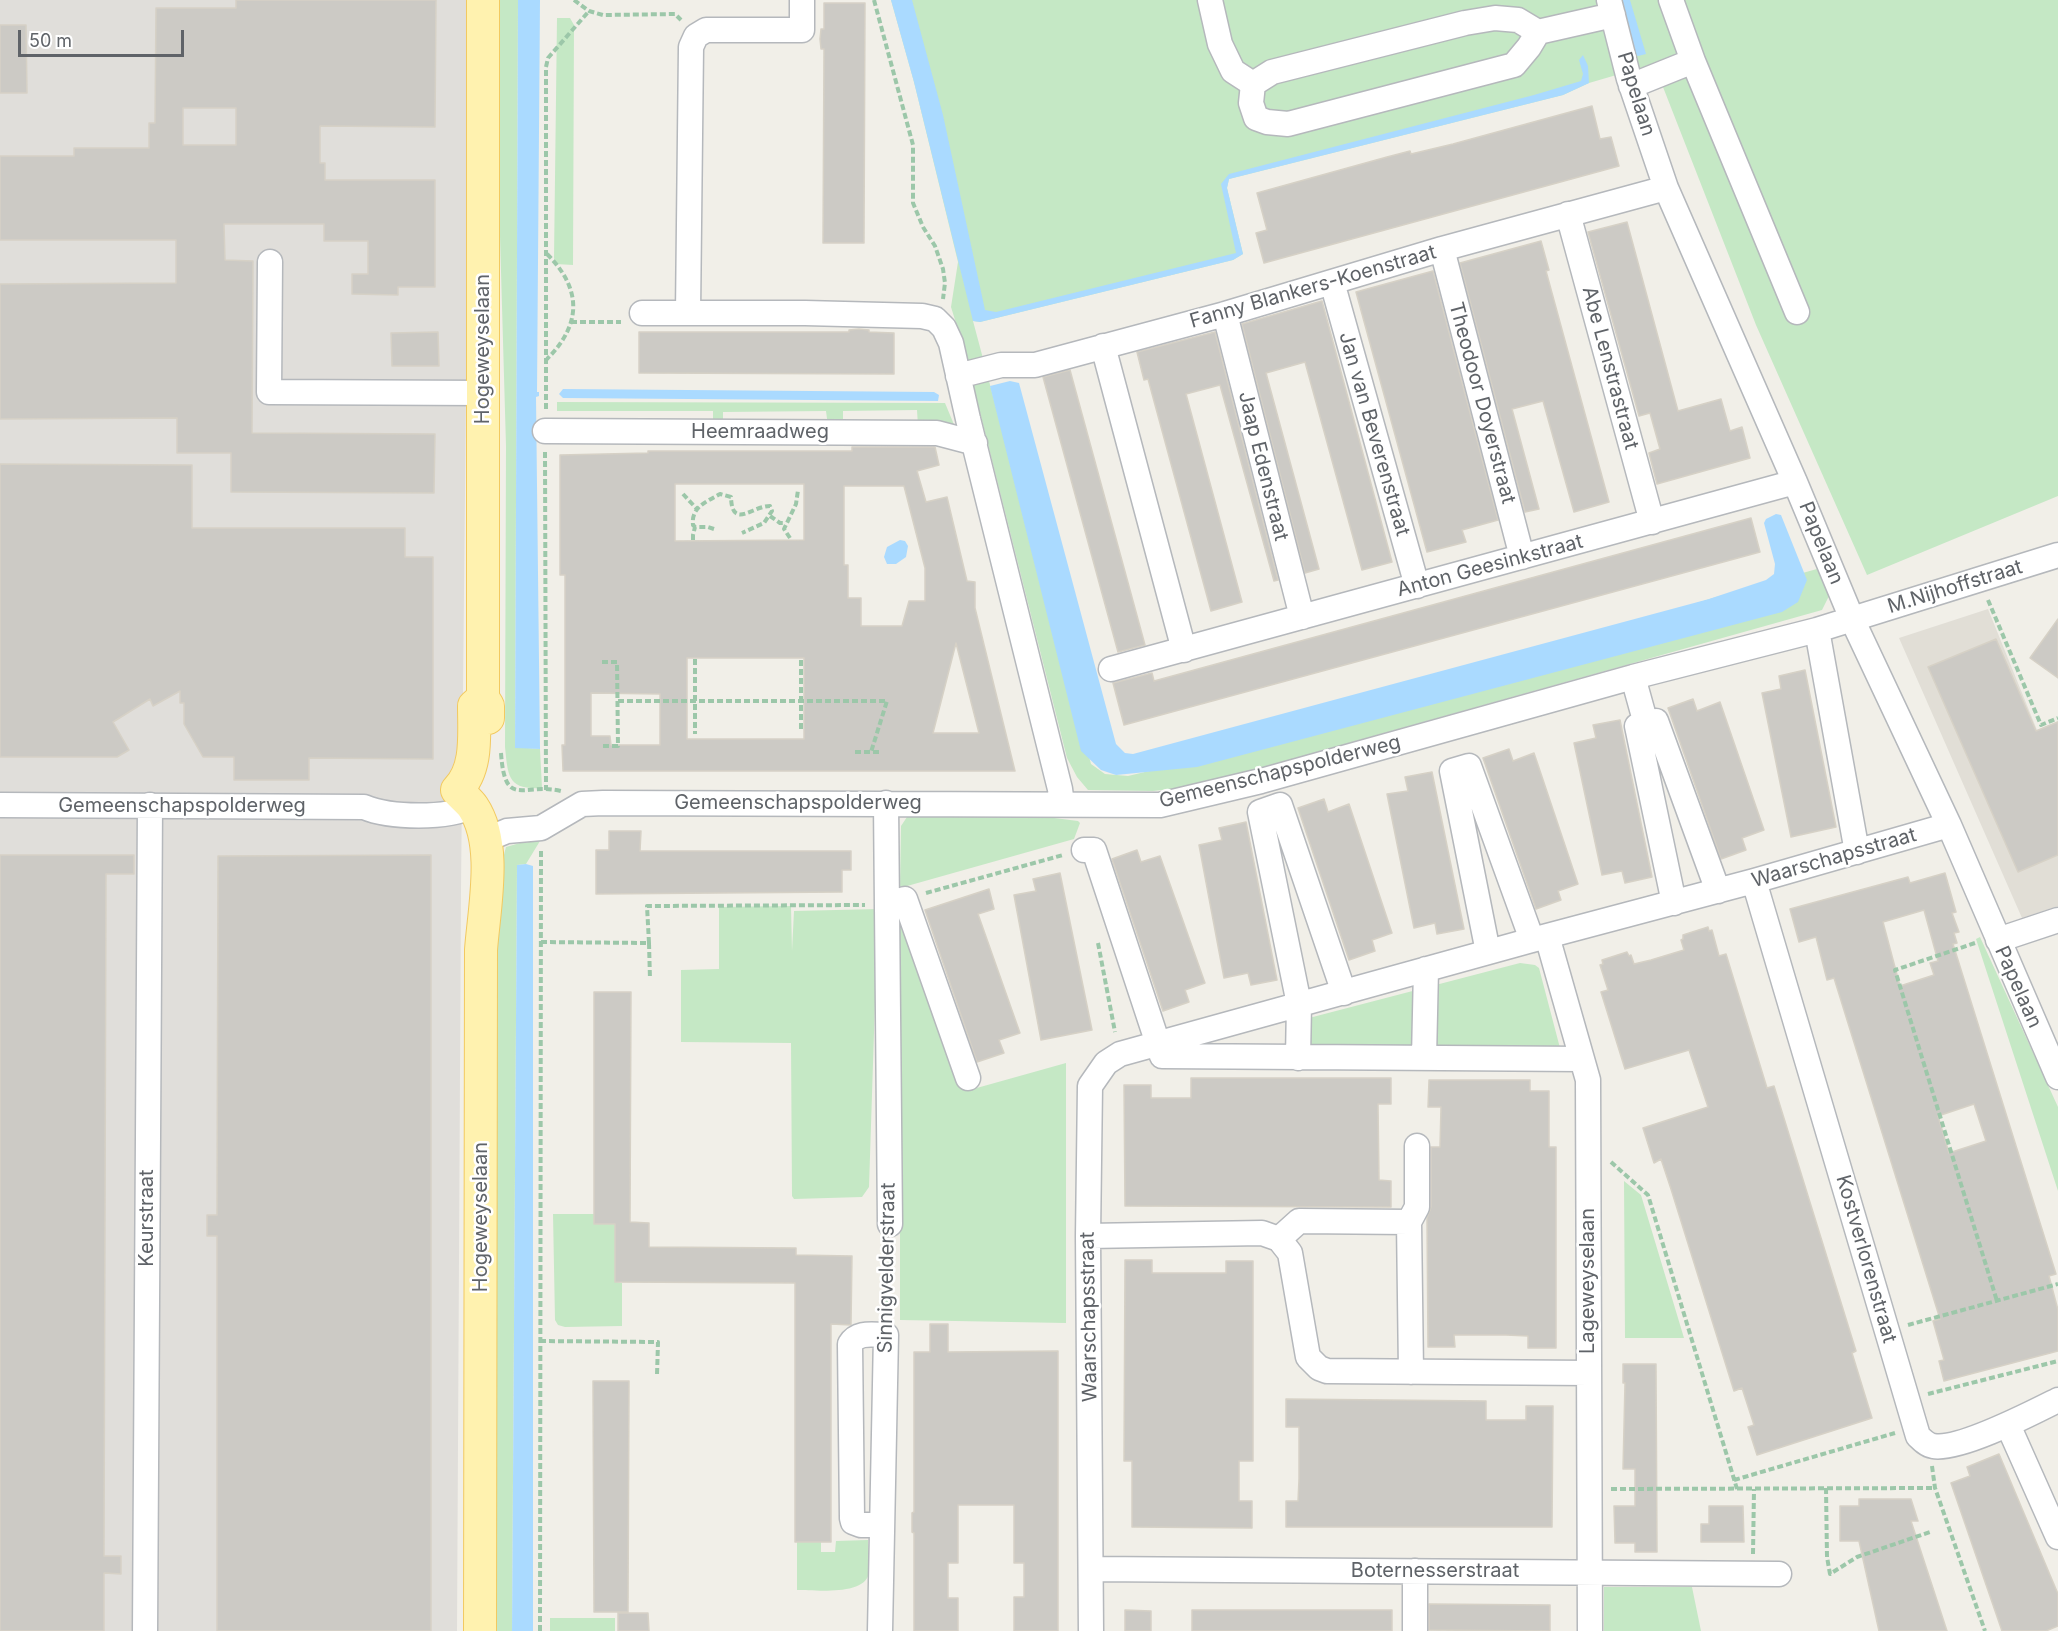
<!DOCTYPE html>
<style>
body{margin:0}
#map{position:relative;width:2058px;height:1631px;overflow:hidden;background:#f1efe8;font-family:Inter,sans-serif}
canvas{display:block}
.scale{position:absolute;left:18px;top:30px;width:166px;height:27px;box-sizing:border-box;border:3px solid #5f6368;border-top:0;padding-left:8px;font-size:18px;line-height:21px;white-space:nowrap;color:#5f6368;-webkit-text-stroke:4px #fff;paint-order:stroke}
</style>
<div id="map">
<canvas width="2058" height="1631"></canvas>
<div class="scale">50 m</div>
</div>
<script>
const context = document.querySelector('canvas').getContext('2d');
context.lineJoin = 'round';
function fill(path, color) {
  context.fillStyle = color;
  context.fill(path, 'evenodd');
}
function trace(path, color, width, dash) {
  context.strokeStyle = color;
  context.lineWidth = width;
  context.lineCap = dash ? 'butt' : 'round';
  context.setLineDash(dash || []);
  context.stroke(path);
}
function write(font, color, halo, rows, align = 'center') {
  context.font = font + ' Inter,sans-serif';
  context.lineWidth = 5;
  context.setLineDash([]);
  context.textBaseline = 'middle';
  context.strokeStyle = halo;
  context.fillStyle = color;
  for (const [text, x, y, turn = 0] of rows) {
    context.save();
    context.translate(x, y);
    context.rotate((+turn || 0) * Math.PI / 180);
    context.textAlign = isNaN(turn) ? turn : align;
    if (halo) context.strokeText(text, 0, 0);
    context.fillText(text, 0, 0);
    context.restore();
  }
}
fill(new Path2D(`
 M 0,0 L 470,0 L 461,887 L 457,1631 L 0,1631 Z`), '#e0deda');
fill(new Path2D(`
 M 1988,609 L 2037,730 L 2058,721 L 2058,906 L 2022,918 L 1899,638 Z`), '#e1ded6');
fill(new Path2D(`
 M 496,0 L 518,0 L 515,747 L 540,749 L 542,788 C 508,790 508,777 505,747 L 506,446 L 495,62 Z
 M 891,0 L 2058,0 L 2058,496 L 1867,575 L 1756,325 L 1654,64 L 1589,83 L 1563,95 L 1229,179 L 1227,188 L 1243,254 L 1233,260 L 980,322 L 973,321 L 1091,764 L 1105,774 L 1128,776 L 1208,757 L 1716,597 L 1817,569 L 1830,594 L 1822,610 L 1242,773 L 1180,788 L 1153,791 L 1088,790 L 1077,777 L 1067,758 L 964,349 L 951,307 L 958,262 L 914,82 Z
 M 557,18 L 570,18 L 574,25 L 573,265 L 556,264 L 554,258 Z
 M 557,402 L 945,403 L 955,427 L 918,426 L 917,410 L 843,411 L 843,425 L 828,426 L 826,411 L 723,412 L 723,424 L 713,424 L 713,411 L 557,411 Z
 M 913,814 L 1023,814 L 1078,821 L 1080,823 L 1074,839 L 900,888 L 901,826 L 907,817 Z
 M 540,841 L 526,864 L 517,865 L 512,1631 L 488,1631 L 493,896 L 506,847 L 520,843 Z
 M 791,906 L 792,951 L 794,911 L 878,909 L 869,1187 L 862,1197 L 794,1199 L 792,1196 L 791,1043 L 681,1042 L 681,970 L 719,969 L 719,907 Z
 M 900,910 L 966,1091 L 1066,1063 L 1066,1323 L 900,1320 Z
 M 1980,937 L 2058,1107 L 2058,1191 L 1976,939 Z
 M 1520,963 L 1535,965 L 1539,968 L 1560,1048 L 1309,1046 L 1309,1018 Z
 M 1624,1181 L 1641,1195 L 1684,1338 L 1625,1338 Z
 M 553,1214 L 594,1214 L 594,1222 L 615,1222 L 616,1282 L 622,1283 L 622,1326 L 565,1327 L 558,1325 L 555,1320 Z
 M 868,1540 C 868,1550 871,1563 869,1573 C 865,1596 815,1590 797,1590 L 797,1541 L 821,1541 L 821,1552 L 835,1552 L 836,1541 Z
 M 1604,1587 L 1692,1587 L 1701,1631 L 1604,1631 Z
 M 550,1618 L 615,1618 L 615,1631 L 550,1631 Z`), '#c5e8c5');
fill(new Path2D(`
 M 518,0 L 540,0 L 537,392 L 539,392 L 539,396 L 536,397 L 540,749 L 515,748 Z
 M 891,0 L 912,0 L 943,115 L 985,310 L 996,312 L 1236,253 L 1221,184 L 1229,174 L 1534,95 L 1581,81 L 1583,74 L 1579,60 L 1583,55 L 1588,66 L 1589,83 L 1563,95 L 1229,179 L 1227,188 L 1243,254 L 1233,260 L 980,322 L 973,321 L 914,82 Z
 M 1618,0 L 1630,0 L 1646,54 L 1638,56 L 1633,53 Z
 M 1010,381 L 1019,383 L 1116,744 L 1125,753 L 1133,754 L 1709,599 L 1766,580 L 1774,574 L 1775,564 L 1764,523 L 1766,519 L 1776,514 L 1781,515 L 1807,580 L 1798,602 L 1782,612 L 1197,767 L 1116,775 L 1101,770 L 1081,751 L 990,386 Z
 M 563,389 L 934,392 L 939,395 L 938,401 L 563,398 L 559,394 Z
 M 900,540 L 905,541 L 908,546 L 906,557 L 896,564 L 887,564 L 884,557 L 887,547 Z
 M 526,864 L 533,866 L 533,1631 L 512,1631 L 517,865 Z`), '#aadaff');
const building = new Path2D(`
 M 236,0 L 436,0 L 435,127 L 320,126 L 320,163 L 325,163 L 325,180 L 435,180 L 435,287 L 398,287 L 398,295 L 352,294 L 352,274 L 368,274 L 368,241 L 324,241 L 324,224 L 224,224 L 225,260 L 253,261 L 252,433 L 435,434 L 434,493 L 231,492 L 231,453 L 177,453 L 177,418 L 0,419 L 0,284 L 176,283 L 176,240 L 0,240 L 0,156 L 74,156 L 74,148 L 149,148 L 149,123 L 155,123 L 156,8 L 236,8 ZM 183,108 L 236,108 L 236,145 L 183,145 Z
 M 824,3 L 865,3 L 864,243 L 823,243 L 824,49 L 821,49 L 820,39 L 821,29 L 824,29 Z
 M 0,25 L 26,25 L 27,93 L 0,93 Z
 M 1592,106 L 1600,139 L 1611,137 L 1619,166 L 1264,263 L 1256,233 L 1267,230 L 1257,193 L 1387,157 L 1410,151 L 1411,154 L 1453,144 Z
 M 1627,222 L 1678,411 L 1721,399 L 1730,431 L 1742,427 L 1750,458 L 1657,484 L 1649,453 L 1660,449 L 1650,413 L 1639,416 L 1588,232 Z
 M 1541,241 L 1549,270 L 1546,271 L 1609,502 L 1574,512 L 1543,401 L 1512,409 L 1539,509 L 1525,512 L 1460,263 Z
 M 1433,271 L 1498,520 L 1462,530 L 1466,542 L 1427,552 L 1356,292 Z
 M 1322,301 L 1392,562 L 1362,570 L 1305,362 L 1266,373 L 1319,569 L 1305,573 L 1242,324 Z
 M 859,329 L 869,330 L 869,332 L 894,333 L 894,374 L 639,373 L 639,332 L 849,332 L 849,330 Z
 M 438,332 L 439,366 L 392,366 L 391,333 Z
 M 1215,332 L 1278,580 L 1274,581 L 1220,385 L 1186,394 L 1242,602 L 1211,611 L 1148,379 L 1144,380 L 1137,352 Z
 M 1070,370 L 1145,645 L 1118,652 L 1043,377 Z
 M 852,447 L 935,447 L 939,465 L 917,471 L 926,502 L 947,497 L 967,581 L 975,582 L 975,608 L 1015,771 L 563,771 L 562,745 L 565,745 L 565,575 L 560,575 L 560,455 L 648,453 L 648,451 L 852,451 ZM 675,484 L 804,484 L 804,540 L 675,541 ZM 844,486 L 904,486 L 925,568 L 925,601 L 909,601 L 902,626 L 861,626 L 861,598 L 848,598 L 848,565 L 844,565 ZM 956,643 L 979,733 L 933,733 ZM 687,658 L 804,658 L 804,739 L 687,739 ZM 591,693 L 660,694 L 660,745 L 611,745 L 610,736 L 591,736 Z
 M 0,464 L 192,465 L 192,528 L 405,528 L 405,557 L 433,557 L 433,759 L 309,758 L 309,780 L 234,780 L 234,757 L 203,757 L 184,724 L 184,703 L 180,703 L 180,691 L 153,706 L 150,699 L 113,722 L 129,750 L 117,757 L 0,757 Z
 M 1751,518 L 1760,552 L 1124,725 L 1113,683 L 1152,673 L 1154,681 Z
 M 2058,619 L 2058,678 L 2030,658 Z
 M 1996,639 L 2036,731 L 2058,722 L 2058,855 L 2018,872 L 1928,667 Z
 M 1805,670 L 1836,827 L 1791,837 L 1762,693 L 1781,689 L 1779,676 Z
 M 1693,699 L 1697,711 L 1720,702 L 1764,830 L 1742,838 L 1746,850 L 1721,859 L 1668,708 Z
 M 1620,720 L 1652,877 L 1625,883 L 1622,871 L 1602,875 L 1574,743 L 1596,738 L 1593,725 Z
 M 1509,749 L 1513,761 L 1534,753 L 1578,884 L 1558,891 L 1561,900 L 1536,909 L 1483,758 Z
 M 1432,772 L 1464,929 L 1437,934 L 1435,923 L 1414,928 L 1387,794 L 1408,791 L 1405,777 Z
 M 1324,799 L 1328,812 L 1349,804 L 1392,933 L 1372,940 L 1375,951 L 1349,960 L 1298,808 Z
 M 1246,822 L 1277,980 L 1251,985 L 1248,973 L 1224,978 L 1199,845 L 1222,840 L 1219,828 Z
 M 609,831 L 641,831 L 640,851 L 851,851 L 851,870 L 842,870 L 842,892 L 596,894 L 596,850 L 609,850 Z
 M 1137,850 L 1141,862 L 1160,856 L 1205,983 L 1185,990 L 1189,1002 L 1163,1011 L 1112,859 Z
 M 0,855 L 134,855 L 134,874 L 106,874 L 104,1556 L 121,1556 L 121,1574 L 104,1573 L 104,1631 L 0,1631 Z
 M 431,855 L 431,1631 L 217,1631 L 217,1236 L 207,1236 L 207,1215 L 217,1215 L 218,856 Z
 M 1060,873 L 1092,1030 L 1041,1040 L 1014,895 L 1036,891 L 1033,879 Z
 M 1945,873 L 1956,912 L 1952,913 L 1959,932 L 1954,933 L 1957,943 L 1953,944 L 2056,1274 L 2049,1276 L 2058,1310 L 2058,1351 L 1944,1381 L 1939,1361 L 1944,1360 L 1933,1321 L 1940,1319 L 1834,978 L 1827,980 L 1816,937 L 1799,942 L 1790,909 L 1908,877 L 1910,883 ZM 1924,910 L 1938,961 L 1930,963 L 1934,975 L 1900,986 L 1883,922 ZM 1974,1104 L 1986,1141 L 1949,1153 L 1938,1116 Z
 M 989,889 L 994,909 L 978,914 L 1020,1033 L 999,1040 L 1004,1053 L 977,1062 L 925,910 Z
 M 1708,927 L 1709,931 L 1712,930 L 1719,956 L 1726,954 L 1767,1088 L 1774,1086 L 1856,1351 L 1852,1353 L 1872,1418 L 1757,1455 L 1748,1427 L 1754,1425 L 1742,1388 L 1734,1391 L 1671,1189 L 1661,1159 L 1654,1163 L 1643,1128 L 1708,1107 L 1689,1050 L 1625,1069 L 1601,992 L 1608,990 L 1600,965 L 1603,964 L 1602,960 L 1627,952 L 1629,956 L 1631,955 L 1634,964 L 1651,960 L 1684,950 L 1681,940 L 1683,939 L 1683,935 Z
 M 594,992 L 631,992 L 630,1222 L 649,1223 L 649,1247 L 796,1248 L 796,1255 L 852,1256 L 851,1325 L 831,1324 L 831,1542 L 795,1542 L 795,1283 L 615,1282 L 615,1224 L 594,1224 Z
 M 1191,1078 L 1391,1078 L 1391,1104 L 1378,1104 L 1379,1180 L 1391,1181 L 1391,1207 L 1125,1206 L 1124,1085 L 1151,1085 L 1151,1098 L 1191,1098 Z
 M 1429,1080 L 1530,1080 L 1530,1091 L 1549,1091 L 1549,1147 L 1556,1147 L 1556,1348 L 1528,1348 L 1528,1336 L 1506,1335 L 1454,1335 L 1455,1347 L 1428,1347 L 1427,1218 L 1431,1207 L 1431,1147 L 1440,1147 L 1441,1107 L 1428,1107 Z
 M 1125,1260 L 1152,1260 L 1152,1273 L 1226,1273 L 1226,1261 L 1253,1261 L 1253,1461 L 1239,1461 L 1239,1501 L 1252,1501 L 1252,1528 L 1132,1527 L 1132,1461 L 1124,1461 Z
 M 930,1324 L 948,1324 L 948,1352 L 1058,1351 L 1058,1631 L 1014,1631 L 1014,1597 L 1024,1597 L 1024,1563 L 1014,1563 L 1014,1505 L 958,1505 L 958,1563 L 948,1563 L 948,1598 L 958,1598 L 958,1631 L 914,1631 L 914,1533 L 912,1532 L 912,1513 L 914,1512 L 914,1352 L 930,1352 Z
 M 1623,1364 L 1656,1364 L 1657,1552 L 1635,1552 L 1635,1543 L 1615,1543 L 1614,1506 L 1635,1506 L 1635,1469 L 1623,1469 L 1625,1383 L 1623,1383 Z
 M 593,1381 L 629,1381 L 628,1612 L 594,1612 Z
 M 1286,1399 L 1486,1401 L 1486,1420 L 1526,1420 L 1526,1406 L 1553,1406 L 1552,1527 L 1286,1527 L 1286,1501 L 1298,1501 L 1299,1479 L 1299,1427 L 1286,1427 Z
 M 1999,1454 L 2058,1594 L 2058,1626 L 2046,1631 L 2002,1631 L 1951,1483 L 1970,1476 L 1967,1467 Z
 M 1859,1499 L 1911,1499 L 1918,1521 L 1911,1521 L 1947,1631 L 1879,1631 L 1859,1541 L 1840,1541 L 1840,1506 L 1859,1506 Z
 M 1709,1506 L 1743,1506 L 1744,1542 L 1701,1542 L 1701,1524 L 1709,1524 Z
 M 1429,1604 L 1550,1605 L 1550,1631 L 1429,1630 Z
 M 1125,1610 L 1151,1611 L 1151,1631 L 1125,1631 Z
 M 1192,1610 L 1392,1610 L 1392,1631 L 1192,1631 Z
 M 618,1613 L 648,1613 L 649,1631 L 618,1631 Z`);
fill(building, '#cccac5');
trace(building, '#d6d1c6', 1.5);
const minor = new Path2D(`
 M 1210,0 L 1220,44 L 1233,71 L 1253,84
 M 1609,0 L 1629,79 L 1666,188 L 1795,482 L 1852,619 L 1949,825 L 2058,1077
 M 1538,32 L 1529,47 L 1514,65 L 1288,124 L 1267,122 L 1256,118 L 1251,103 L 1253,84 L 1272,72 L 1465,23 L 1495,18 L 1518,20 L 1538,32 L 1613,15
 M 1693,61 L 1797,312
 M 1631,86 L 1693,61 L 1671,0
 M 1568,214 L 1652,522
 M 1442,249 L 1522,557
 M 270,262 L 269,392 L 484,393
 M 1332,282 L 1417,586
 M 642,313 L 805,313 L 922,316 L 935,319 L 944,328 L 951,343 L 968,419 L 1060,789 L 1062,804
 M 688,313 L 691,47 L 696,36 L 706,30 L 802,30 L 802,0
 M 1225,314 L 1302,617
 M 1103,346 L 1184,650
 M 958,376 L 1001,365 L 1035,365 L 1225,314 L 1442,249 L 1666,188
 M 545,431 L 937,433 L 975,443
 M 1817,630 L 1857,852
 M 1111,669 L 1795,482
 M 1633,677 L 1646,724
 M 886,803 L 890,1224
 M 0,805 L 364,807 C 390,818 448,819 472,806
 M 485,840 L 507,831 L 541,828 L 582,804 L 603,803 L 1160,805 L 1261,781 L 1633,677 L 1817,630 L 2058,555
 M 1084,850 L 1094,850 L 1162,1056 L 1582,1059
 M 1754,881 L 1918,1436 C 1922,1440 1927,1445 1933,1446 C 1959,1451 2032,1413 2058,1400
 M 1674,903 L 1637,726 L 1656,721 L 1718,891
 M 887,905 L 905,899 L 968,1078
 M 1547,936 L 1588,1080 L 1590,1631
 M 1998,940 L 2058,920
 M 1488,952 L 1452,771 L 1469,766 L 1532,940
 M 1298,1058 L 1299,1004 L 1260,812 L 1280,805 L 1344,993
 M 1424,1058 L 1426,969
 M 1409,1222 L 1411,1372
 M 1088,1236 L 1262,1233 L 1279,1239 L 1290,1253 L 1308,1357 L 1319,1368 L 1327,1371 L 1589,1373
 M 1279,1239 L 1299,1221 L 1409,1222 L 1417,1207 L 1417,1146
 M 2008,1425 L 2058,1537
 M 1091,1569 L 1779,1574
 M 1415,1571 L 1415,1631
 M 145,1631 L 150,805
 M 880,1631 L 886,1335 C 873,1335 858,1331 850,1344 L 852,1518 L 853,1522 L 861,1525 L 882,1525
 M 1091,1631 L 1088,1236 L 1090,1086 L 1106,1063 L 1120,1054 L 1532,940 L 1754,881 L 1949,825`);
const major = new Path2D(`
 M 483,0 L 483,698 L 488,706 L 488,718
 M 480,1631 L 481,950 C 484,908 498,844 473,807 C 469,801 462,796 457,790 C 478,769 474,735 474,706 L 483,698`);
trace(minor, '#b5b8bc', 27);
trace(major, '#f2c960', 34);
trace(new Path2D(`
 M 574,0 L 589,11 L 603,15 L 675,14 L 681,20
 M 874,0 L 913,145 L 913,203 L 923,227 L 935,246 L 943,269 L 945,283 L 943,299
 M 547,254 C 582,289 582,324 547,359
 M 571,322 L 621,322
 M 546,409 L 546,67 L 548,58 L 589,11
 M 545,452 L 546,790
 M 683,494 L 696,508
 M 770,516 L 780,523 L 785,523
 M 714,529 L 708,527 L 695,527 L 693,525 C 691,507 706,502 720,494 L 731,497 C 732,530 752,506 770,506 L 772,511 L 764,523 L 742,533
 M 790,538 L 784,529 L 796,504 L 798,490
 M 693,540 L 693,535 L 695,527
 M 1988,600 L 2041,725 L 2058,718
 M 695,659 L 695,734
 M 801,660 L 801,732
 M 602,662 L 617,662 L 618,746 L 603,746
 M 618,701 L 887,701 L 871,752
 M 855,752 L 881,752
 M 501,753 C 505,810 523,782 561,791
 M 926,893 L 1063,855
 M 541,942 L 649,943 L 650,979
 M 649,943 L 647,906 L 865,905
 M 1098,943 L 1115,1032
 M 1975,943 L 1895,970 L 1997,1301
 M 1611,1162 L 1648,1195 L 1737,1489
 M 886,1313 L 889,1246
 M 1908,1325 L 2058,1284
 M 540,1341 L 658,1342 L 657,1375
 M 1928,1394 L 2058,1361
 M 1932,1466 L 1935,1488 L 1985,1631
 M 1734,1480 L 1895,1433
 M 1826,1488 L 1827,1557 L 1830,1574 L 1857,1557 L 1930,1532
 M 1611,1489 L 1935,1488
 M 1753,1554 L 1754,1489
 M 540,1631 L 541,849`), '#9cc7a9', 4, [6, 3]);
trace(minor, '#fff', 24);
trace(major, '#fff2af', 32);
write('20px', '#5f6368', '#fff', [
 ["Papelaan",1636,94,73],
 ["Fanny Blankers-Koenstraat",1313,287,-16],
 ["Hogeweyselaan",483,349,-90],
 ["Abe Lenstrastraat",1610,368,75],
 ["Theodoor Doyerstraat",1482,403,75],
 ["Heemraadweg",760,432],
 ["Jan van Beverenstraat",1374,434,74],
 ["Jaap Edenstraat",1263,466,76],
 ["Papelaan",1821,543,68],
 ["Anton Geesinkstraat",1490,566,-15],
 ["M.Nijhoffstraat",1955,587,-17],
 ["Gemeenschapspolderweg",1280,772,-14],
 ["Gemeenschapspolderweg",798,803],
 ["Gemeenschapspolderweg",182,806],
 ["Waarschapsstraat",1834,858,-16],
 ["Papelaan",2018,987,66],
 ["Hogeweyselaan",481,1217,-90],
 ["Keurstraat",147,1218,-90],
 ["Kostverlorenstraat",1866,1259,74],
 ["Sinnigvelderstraat",887,1268,-89],
 ["Lageweyselaan",1588,1281,-90],
 ["Waarschapsstraat",1089,1317,-91],
 ["Boternesserstraat",1435,1571]
]);
</script>
